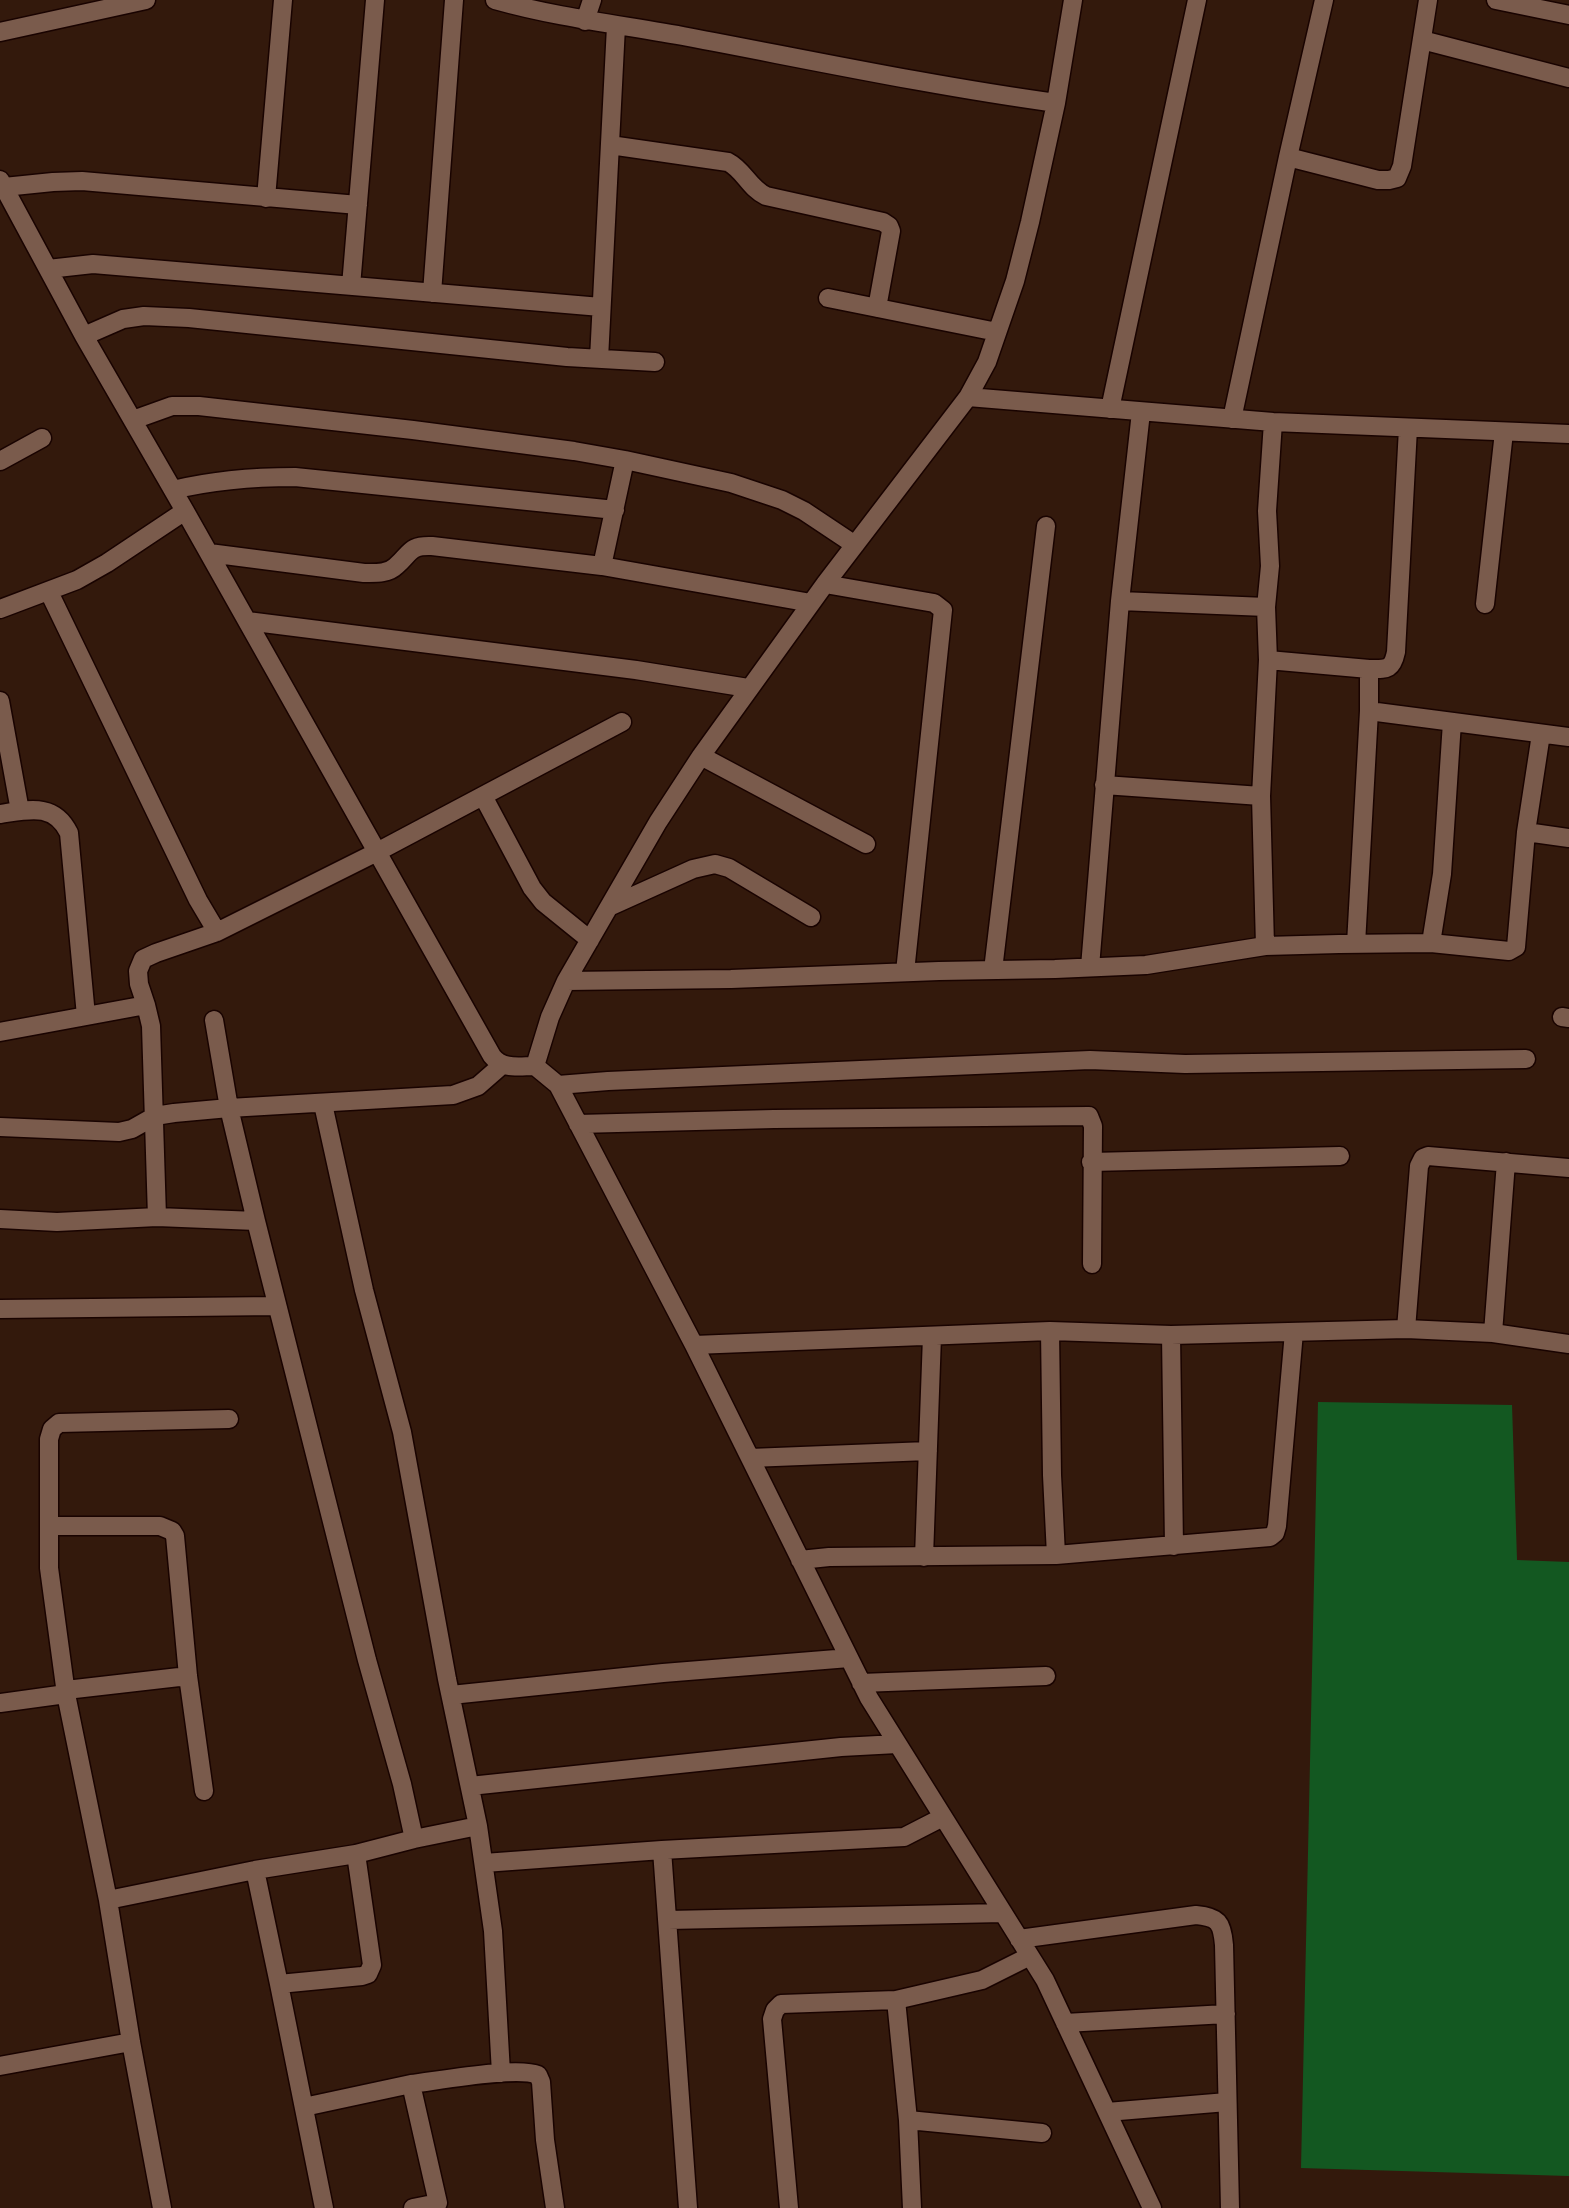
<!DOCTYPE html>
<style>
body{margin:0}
canvas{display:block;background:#33190c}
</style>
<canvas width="1569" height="2208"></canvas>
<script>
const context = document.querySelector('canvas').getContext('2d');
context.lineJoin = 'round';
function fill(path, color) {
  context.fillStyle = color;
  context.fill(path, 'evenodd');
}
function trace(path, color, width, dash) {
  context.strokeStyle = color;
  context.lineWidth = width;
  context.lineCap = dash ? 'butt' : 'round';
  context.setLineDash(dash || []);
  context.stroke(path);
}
fill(new Path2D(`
 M 1318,1402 L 1512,1405 L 1517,1560 L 1569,1562 L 1569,2176 L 1301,2168 Z`), '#135821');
const minor = new Path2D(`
 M 495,0 C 559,18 623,25 688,37 C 810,60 932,86 1056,103
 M 1496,0 L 1569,15
 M 585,21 L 592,0
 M 0,32 L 146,0
 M 1422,40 L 1569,78
 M 610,145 L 728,162 C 744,170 749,188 766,196 L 883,222 L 889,226 L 891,231 L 877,308
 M 1288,157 L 1378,180 L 1389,180 L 1397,178 L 1402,166 L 1428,0
 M 0,180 L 84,336 L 185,511 L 492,1056 C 503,1070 519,1066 535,1066 L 558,1085 L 694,1345 L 869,1698 L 1045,1980 L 1152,2208
 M 4,187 L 53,182 L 82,181 L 358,205
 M 266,198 L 283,0
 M 48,269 L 93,264 L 601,307
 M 351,286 L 375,0
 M 432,293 L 454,0
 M 828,298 L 997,332
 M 84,336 L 123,319 L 144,316 L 189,318 L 567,357 L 655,362
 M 599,359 L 616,26
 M 968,397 L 1273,422 L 1569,434
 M 1110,409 L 1197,0
 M 1232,419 L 1288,157 L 1324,0
 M 133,420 L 172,406 L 199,406 L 413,430 L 574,451 L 625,460 L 731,483 L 782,500 L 804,511 L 855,545
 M 0,461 L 42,438
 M 173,490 C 214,480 253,477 295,477 L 615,510
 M 209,553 L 364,573 C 375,573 388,574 396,566 C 411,553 409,545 432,546 L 602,566 L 811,603
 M 602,566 L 625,460
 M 825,584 L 934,603 L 943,610 L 905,972
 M 49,592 L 198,900 L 217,932
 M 1120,601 L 1266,607
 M 1485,604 L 1504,432
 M 0,609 L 77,580 L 107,563 L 185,511
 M 247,621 L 636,670 L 748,688
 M 1268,660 L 1369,669 C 1386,669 1392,671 1396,652 L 1408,428
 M 0,701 L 20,811
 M 1369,711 L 1569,737
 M 701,756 L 866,844
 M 1104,785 L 1261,796
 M 483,796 L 532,888 L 543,902 L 590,940
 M 0,814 C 28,810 54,802 69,833 L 86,1016
 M 1526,832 L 1569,838
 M 611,906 L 693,869 L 715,864 L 729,868 L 811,917
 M 1431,943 L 1442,874 L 1452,722
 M 1356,944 L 1369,711 L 1369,669
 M 1265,946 L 1261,796 L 1268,660 L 1266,607 L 1270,566 L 1267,511 L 1273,422
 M 1090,967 L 1120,601 L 1141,412
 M 993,970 L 1046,526
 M 566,981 L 731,979 L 939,971 L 1055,969 L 1146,965 L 1265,946 L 1339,944 L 1431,943 L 1509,951 L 1516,947 L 1526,832 L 1541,734
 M 146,1005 L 151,1026 L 157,1217
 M 1562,1017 L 1569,1018
 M 214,1020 L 229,1108 L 256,1221 L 367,1660 L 402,1784 L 414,1839
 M 0,1032 L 146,1005 L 139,984 L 138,971 L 143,959 L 156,953 L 217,932 L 377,852 L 622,722
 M 535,1066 L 550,1017 L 566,981 L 658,822 L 701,756 L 825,584 L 968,397 L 987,362 L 1015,281 L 1030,222 L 1056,103 L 1073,0
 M 558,1085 L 608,1081 L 1090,1060 L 1185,1064 L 1526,1059
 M 323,1104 L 364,1290 L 402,1432 L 447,1679 L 478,1826 L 493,1931 L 501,2073
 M 578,1124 L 774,1119 L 1089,1116 L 1093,1126 L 1092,1264
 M 0,1127 L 119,1132 L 132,1129 L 155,1116 L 174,1113 L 229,1108 L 453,1095 L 478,1086 L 502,1065
 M 1091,1162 L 1340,1156
 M 0,1219 L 57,1222 L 157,1217 L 256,1221
 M 0,1309 L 277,1306
 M 1406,1329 L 1419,1166 L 1423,1158 L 1428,1156 L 1569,1168
 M 1050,1331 L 1052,1475 L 1056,1555
 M 1493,1333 L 1506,1162
 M 1171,1335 L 1174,1546
 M 694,1345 L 1050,1331 L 1171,1335 L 1406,1329 L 1493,1333 L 1569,1344
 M 750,1458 L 928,1451
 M 49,1526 L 160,1526 L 172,1531 L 175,1536 L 188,1676 L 204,1791
 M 924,1557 L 932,1336
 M 800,1560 L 829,1557 L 1056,1555 L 1270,1537 L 1275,1533 L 1277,1526 L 1294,1332
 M 861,1683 L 1046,1676
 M 66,1690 L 188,1676
 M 451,1695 L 663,1673 L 849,1658
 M 0,1703 L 66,1694
 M 470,1786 L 841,1747 L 897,1744
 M 662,1850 L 688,2208
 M 356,1854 L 414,1839 L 478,1826
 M 484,1863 L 662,1850 L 904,1837 L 943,1817
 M 108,1900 L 255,1870 L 356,1854 L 372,1965 L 368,1974 L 362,1976 L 279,1984 L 255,1870
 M 668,1920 L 1003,1913
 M 1019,1939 L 1196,1915 C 1218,1917 1222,1922 1224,1945 L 1230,2208
 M 279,1984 L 324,2208
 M 896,2000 L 982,1980 L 1030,1956
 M 1065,2023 L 1226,2014
 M 0,2066 L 131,2042
 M 411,2084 C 437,2081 517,2066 538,2075 L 541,2082 L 545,2140 L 555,2208
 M 304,2107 L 411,2084 L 438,2203 L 413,2208
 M 1107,2112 L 1227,2102
 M 908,2120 L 1042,2133
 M 162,2208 L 131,2042 L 108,1900 L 66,1694 L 49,1568 L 49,1439 L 52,1429 L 59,1423 L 229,1419
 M 789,2208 L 772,2019 L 775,2010 L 781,2004 L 896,2000 L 908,2120 L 912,2208`);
trace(minor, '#190300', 21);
trace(minor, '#7a5b4c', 18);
</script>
